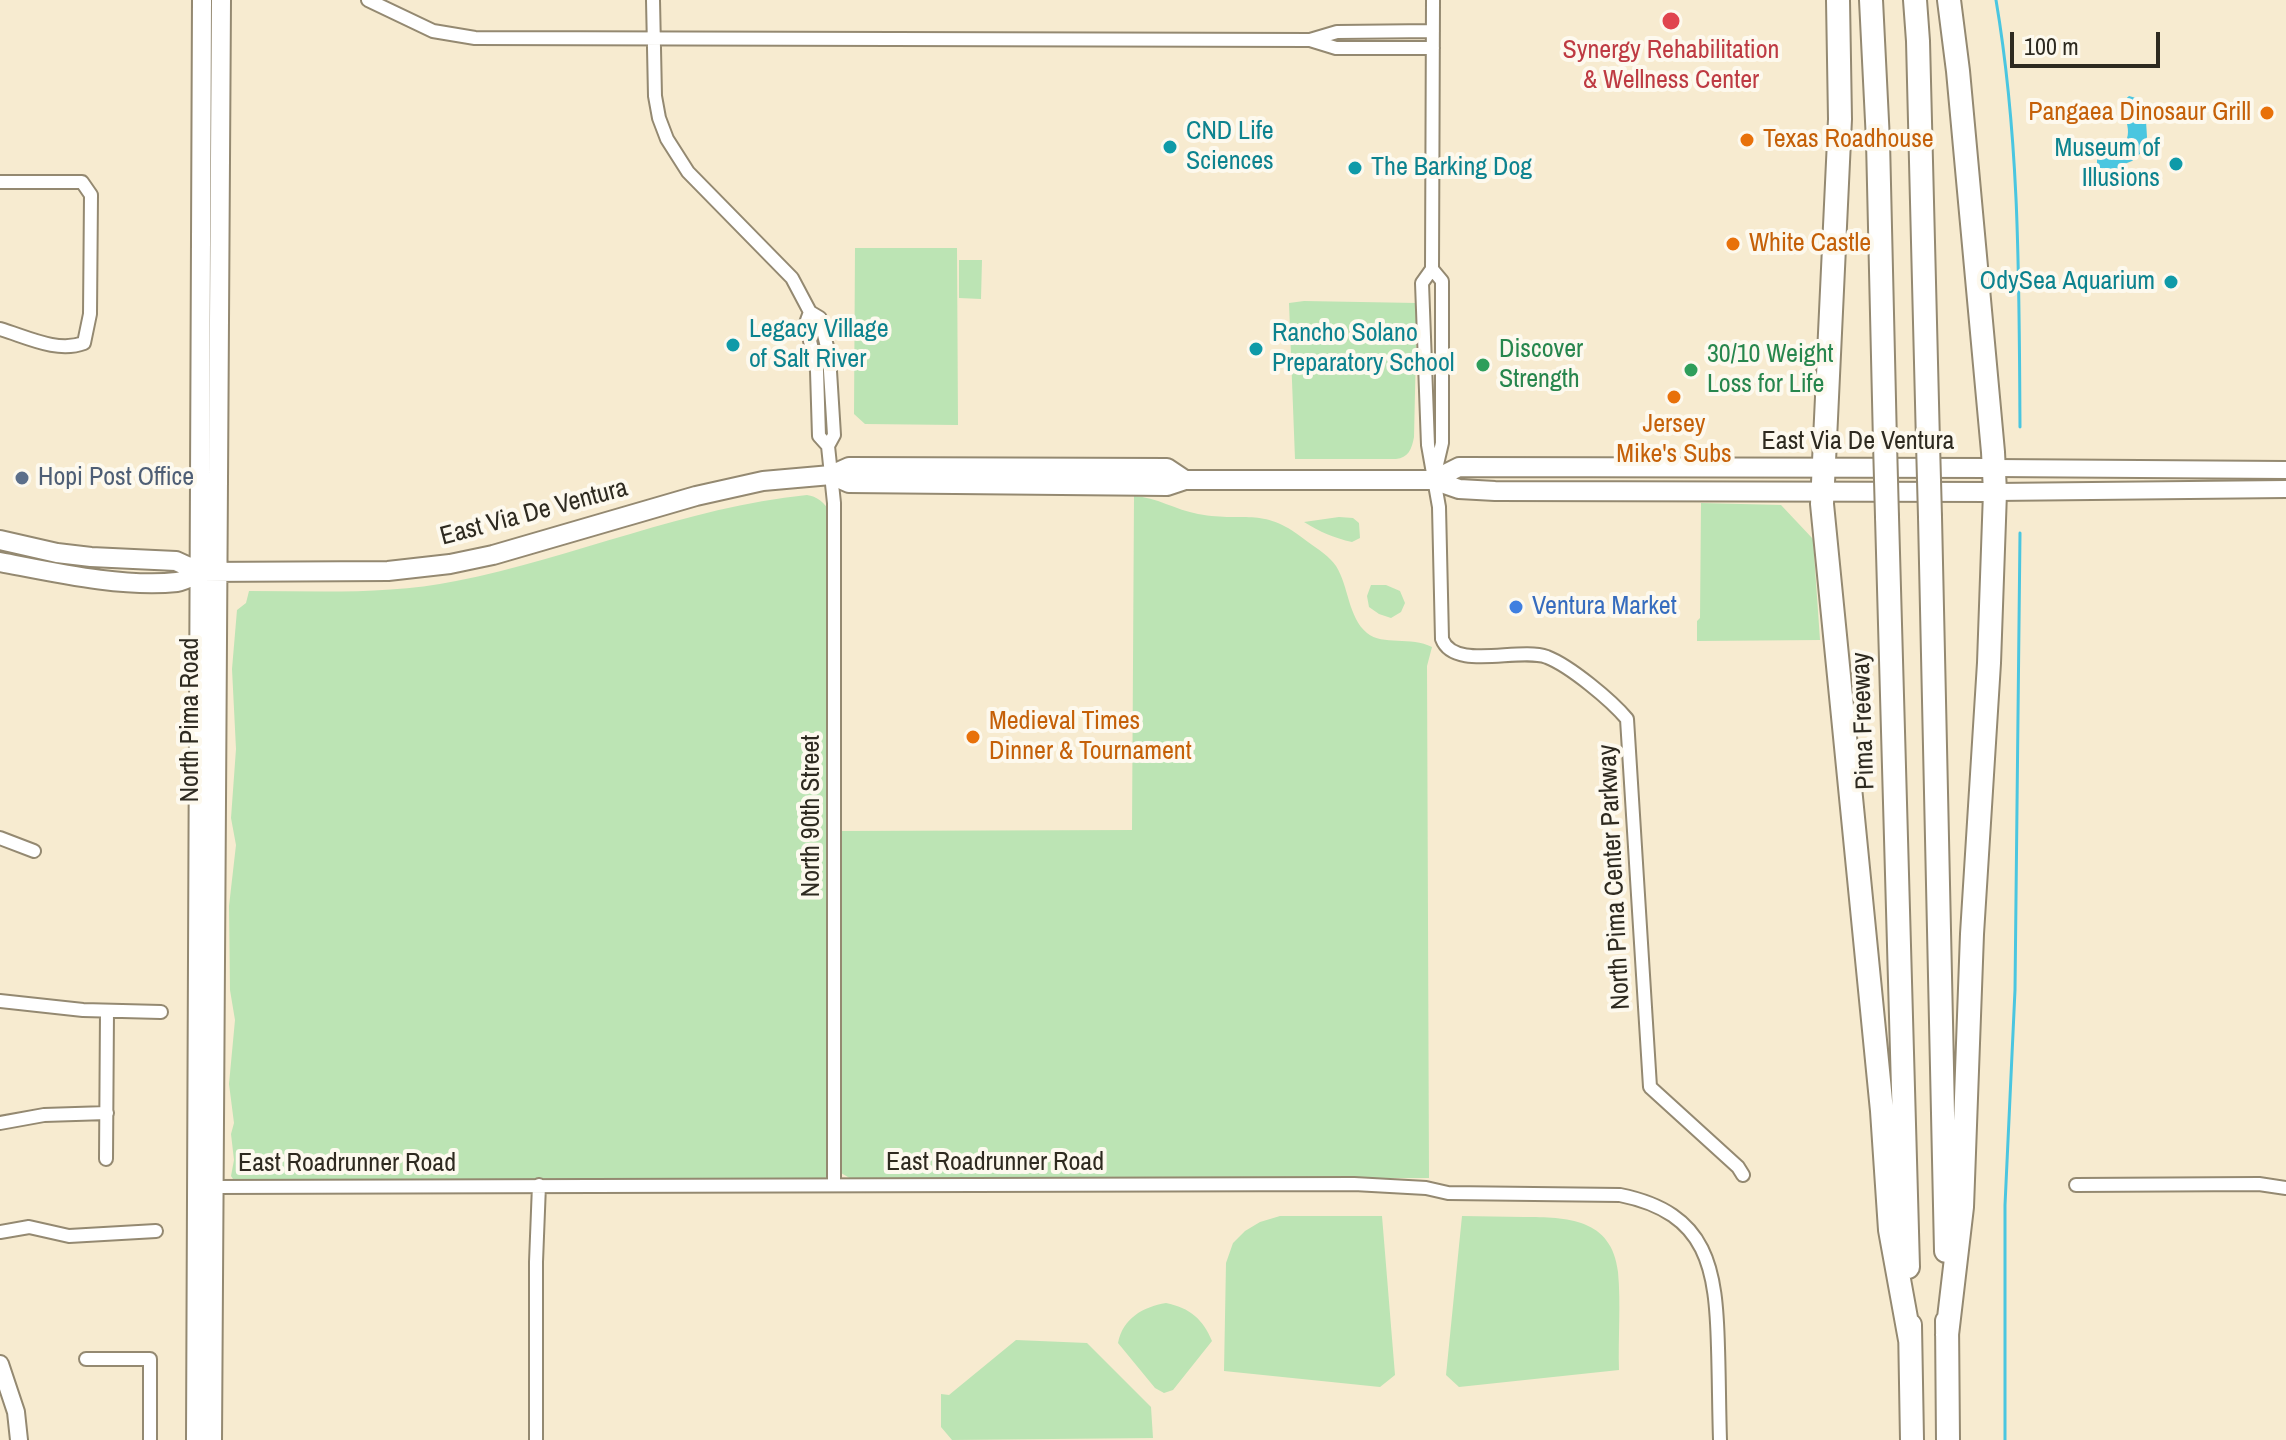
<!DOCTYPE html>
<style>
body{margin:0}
#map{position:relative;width:2286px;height:1440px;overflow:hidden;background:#f7ebd0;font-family:"Archivo Narrow",sans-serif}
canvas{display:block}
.scale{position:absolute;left:2010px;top:32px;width:150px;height:36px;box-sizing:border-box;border:4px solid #2e2a20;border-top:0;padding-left:10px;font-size:24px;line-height:28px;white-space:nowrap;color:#2e2a20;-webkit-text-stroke:6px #fdf9ee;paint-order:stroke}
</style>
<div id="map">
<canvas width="2286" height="1440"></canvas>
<div class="scale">100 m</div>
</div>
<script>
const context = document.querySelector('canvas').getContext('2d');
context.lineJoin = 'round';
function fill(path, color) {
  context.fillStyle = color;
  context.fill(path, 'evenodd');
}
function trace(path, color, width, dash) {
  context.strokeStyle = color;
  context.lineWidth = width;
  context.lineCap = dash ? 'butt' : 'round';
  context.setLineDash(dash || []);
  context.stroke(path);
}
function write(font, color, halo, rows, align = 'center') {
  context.font = font + ' "Archivo Narrow",sans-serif';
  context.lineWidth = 8;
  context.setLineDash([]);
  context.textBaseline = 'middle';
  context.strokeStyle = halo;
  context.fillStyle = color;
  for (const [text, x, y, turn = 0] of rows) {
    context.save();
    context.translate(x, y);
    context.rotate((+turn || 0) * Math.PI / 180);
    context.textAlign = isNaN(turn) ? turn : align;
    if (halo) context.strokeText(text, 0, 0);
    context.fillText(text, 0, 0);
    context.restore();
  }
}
fill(new Path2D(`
 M 855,248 L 957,248 L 958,425 L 865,424 L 854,414 Z
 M 959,260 L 982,260 L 981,299 L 959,298 Z
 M 1304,301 L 1417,303 L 1414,437 C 1412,449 1408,458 1396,459 L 1295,459 L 1289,303 Z
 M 807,495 C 816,496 826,503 829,512 L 827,1177 L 822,1179 L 235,1182 L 231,1176 L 234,1160 L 231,1134 L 234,1123 L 229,1084 L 235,1020 L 230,990 L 229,906 L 236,845 L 231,818 L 236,749 L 232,669 L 237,610 L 246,603 L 249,591 C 318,591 388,595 456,581 C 574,558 686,507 807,495 Z
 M 1134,496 C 1156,497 1176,510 1198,514 C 1249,523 1262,505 1308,542 C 1318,549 1330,557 1336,566 C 1349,587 1348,617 1367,633 C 1383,646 1411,636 1432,647 L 1427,666 L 1429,1178 L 853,1180 L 841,1173 L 840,831 L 1132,830 Z
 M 1701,503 L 1781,505 L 1813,539 L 1820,640 L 1697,641 L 1697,621 L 1700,618 Z
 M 1339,517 L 1353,518 L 1359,523 L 1360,538 L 1352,542 C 1334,538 1320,532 1304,522 Z
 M 1371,585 L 1386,585 L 1400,591 L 1405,603 L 1401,612 L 1391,618 L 1379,614 L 1369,607 L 1367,596 Z
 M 1280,1216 L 1382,1216 L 1395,1375 L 1380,1387 L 1224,1371 L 1226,1263 L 1233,1243 L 1245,1231 L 1260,1222 Z
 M 1462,1216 C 1483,1216 1503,1217 1524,1217 C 1566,1217 1612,1218 1618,1272 C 1621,1304 1618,1338 1619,1370 L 1459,1387 L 1446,1375 Z
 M 1166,1303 C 1190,1308 1203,1319 1212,1341 L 1173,1390 L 1164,1393 L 1155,1388 L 1118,1343 C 1123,1318 1143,1307 1166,1303 Z
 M 1016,1340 L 1087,1343 L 1151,1407 L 1153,1438 L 952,1440 L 941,1427 L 941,1394 L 949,1395 Z`), '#bce4b4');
fill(new Path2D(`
 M 2129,96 L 2136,98 L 2138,113 L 2146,121 L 2147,137 L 2142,152 L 2132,161 L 2117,167 L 2121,167 L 2123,172 L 2118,180 L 2104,182 L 2099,178 L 2106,173 L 2097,167 L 2097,160 C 2103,152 2106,153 2114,150 C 2138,141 2125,118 2120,104 Z`), '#4ac6e0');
trace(new Path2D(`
 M 1996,0 C 2020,142 2019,284 2020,427
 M 2005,1440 L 2005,1205 L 2015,990 L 2020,533`), '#4ac6e0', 3);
const minor = new Path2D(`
 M 368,0 L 433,31 L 475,38 L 1310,40 L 1336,48 L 1433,48
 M 653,0 L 655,96 L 659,118 L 667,139 L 688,172 L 792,278 L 810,312 L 820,318 L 829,355 L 834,435 L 828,446
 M 1433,0 L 1432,269 L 1422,283 L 1428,445 L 1439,507 L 1442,639 C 1454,671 1518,647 1547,657 C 1570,666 1611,700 1627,719 L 1650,1087 L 1738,1167 L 1743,1175
 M 1310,40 L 1337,32 L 1433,31
 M 0,182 L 82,182 L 91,195 L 90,314 L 84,343 C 57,353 27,337 0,329
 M 1432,269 L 1442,281 L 1442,443 L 1435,473
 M 810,312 L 806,323 L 817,371 L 819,436 L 828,446 L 834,503 L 834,1185
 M 0,838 L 34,851
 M 0,1001 L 83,1010 L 161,1012
 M 0,1123 L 44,1115 L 107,1113
 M 106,1159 L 107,1011
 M 2076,1185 L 2259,1184 L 2286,1188
 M 213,1187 L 1354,1184 L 1426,1188 L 1448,1193 L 1620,1195 C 1709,1213 1716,1269 1718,1348 C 1719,1378 1719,1409 1720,1440
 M 0,1232 L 29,1227 L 69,1236 L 156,1231
 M 86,1359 L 150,1359 L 150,1440
 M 536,1440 L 536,1262 L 539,1185`);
const tertiary = new Path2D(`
 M 1994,468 L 2286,470
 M 1995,492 L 2286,489
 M 0,1364 L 16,1412 L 19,1440`);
const secondary = new Path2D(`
 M 831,475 L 849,483 L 1167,486 L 1185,480 L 1433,480 L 1459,489 L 1495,491 L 1995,492
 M 1433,480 L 1459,467 L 1994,468
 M 0,540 L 57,553 L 91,557 L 176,561 L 200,572
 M 0,562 C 53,572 123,588 177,582 C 185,581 192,576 200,572 L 388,571 L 450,564 L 493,555 L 696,496 L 763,481 L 831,475 L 849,467 L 1167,468 L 1185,480
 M 196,1440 L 202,0
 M 212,1440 L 221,0`);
const motorway = new Path2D(`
 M 1838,0 L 1840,119 L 1822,504 L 1882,1111 L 1890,1230 L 1910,1340
 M 1871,0 L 1878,141 L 1885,443
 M 1915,0 L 1918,41 L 1928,443
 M 1887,517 L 1908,1267
 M 1930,517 L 1946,1251
 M 1947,1321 L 1948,1440
 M 1910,1325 L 1912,1440
 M 1947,1335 L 1962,1207 L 1972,934 L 1989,663 L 1995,492 L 1993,452 L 1958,71 L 1949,0`);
trace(minor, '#948971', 16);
trace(tertiary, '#948971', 20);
trace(secondary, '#948971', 22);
trace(motorway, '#948971', 26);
trace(minor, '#fff', 12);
trace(tertiary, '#fff', 16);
trace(secondary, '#fff', 18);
trace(motorway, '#fff', 22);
const motorwayBridge = new Path2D(`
 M 1885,443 L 1887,517
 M 1928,443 L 1930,517`);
trace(motorwayBridge, '#948971', 26, []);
trace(motorwayBridge, '#fff', 22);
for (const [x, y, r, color] of [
 [1671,21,10,"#e0444e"],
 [2267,113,8,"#e8710a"],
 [1747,140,8,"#e8710a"],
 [1170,147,8,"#0f9aa8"],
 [2176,164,8,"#0f9aa8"],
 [1355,168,8,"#0f9aa8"],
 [1733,244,8,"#e8710a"],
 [2171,282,8,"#0f9aa8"],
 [733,345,8,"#0f9aa8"],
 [1256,349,8,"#0f9aa8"],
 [1483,365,8,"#2e9e5b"],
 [1691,370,8,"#2e9e5b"],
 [1674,397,8,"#e8710a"],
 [22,478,8,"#5c6f8a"],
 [1516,607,8,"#3f7fe0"],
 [973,737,8,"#e8710a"]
]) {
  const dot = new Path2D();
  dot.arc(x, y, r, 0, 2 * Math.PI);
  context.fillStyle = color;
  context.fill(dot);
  trace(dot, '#fdf9ee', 3);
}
write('26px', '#be3a42', '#fdf9ee', [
 ["Synergy Rehabilitation",1671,51],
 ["& Wellness Center",1671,81]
]);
write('26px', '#c56008', '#fdf9ee', [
 ["Pangaea Dinosaur Grill",2251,113,"right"],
 ["Texas Roadhouse",1763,140],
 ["White Castle",1749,244],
 ["Jersey",1674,425,"center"],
 ["Mike's Subs",1674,455,"center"],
 ["Medieval Times",989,722],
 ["Dinner & Tournament",989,752]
], 'left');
write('26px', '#0d838f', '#fdf9ee', [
 ["CND Life",1186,132],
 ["Sciences",1186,162],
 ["Museum of",2160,149,"right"],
 ["Illusions",2160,179,"right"],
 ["The Barking Dog",1371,168],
 ["OdySea Aquarium",2155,282,"right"],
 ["Legacy Village",749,330],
 ["of Salt River",749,360],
 ["Rancho Solano",1272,334],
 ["Preparatory School",1272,364]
], 'left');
write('26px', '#27864d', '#fdf9ee', [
 ["Discover",1499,350],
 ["Strength",1499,380],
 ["30/10 Weight",1707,355],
 ["Loss for Life",1707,385]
], 'left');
write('26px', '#2e2a20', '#fdf9ee', [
 ["East Via De Ventura",1858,442],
 ["East Via De Ventura",534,513,-15],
 ["North Pima Road",191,720,-90],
 ["Pima Freeway",1864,721,-92],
 ["North 90th Street",812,816,-90],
 ["North Pima Center Parkway",1615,877,-93],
 ["East Roadrunner Road",995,1163],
 ["East Roadrunner Road",347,1164]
]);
write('26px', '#4e5e75', '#fdf9ee', [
 ["Hopi Post Office",38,478]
], 'left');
write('26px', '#366cbe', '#fdf9ee', [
 ["Ventura Market",1532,607]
], 'left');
</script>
